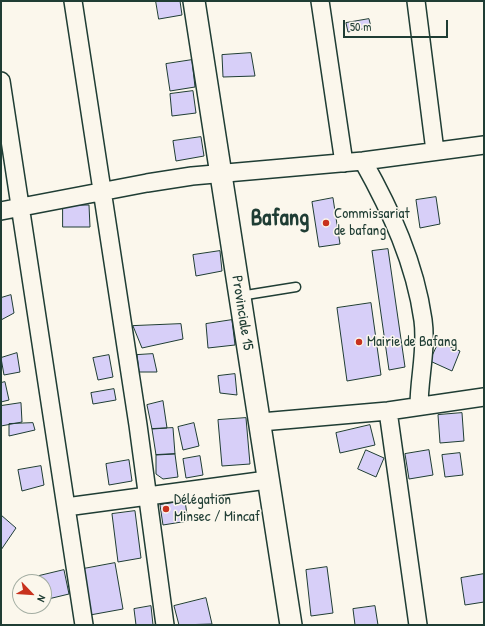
<!DOCTYPE html>
<meta charset="utf-8">
<style>
body{margin:0}
#map{position:relative;width:485px;height:626px;overflow:hidden;background:#fbf7ec;font-family:"Patrick Hand",sans-serif}
canvas{display:block}
.frame{position:absolute;inset:0;border:2px solid #1f3d34;pointer-events:none}
.north{position:absolute;left:12px;top:574px;width:40px;height:40px;box-sizing:border-box;background:#fbf7ec;border:1px solid #a3ada2;border-radius:50%;rotate:115deg;font-size:11px;font-weight:700;line-height:16px;text-align:center;color:#1f3d34}
.north::after{content:'';display:block;margin:auto;width:14px;height:18px;background:#c8321e;clip-path:polygon(50% 0,100% 100%,50% 72%,0 100%)}
.scale{position:absolute;left:343px;top:20px;width:105px;height:18px;box-sizing:border-box;border:2px solid #1f3d34;border-top:0;padding-left:5px;font-size:12px;line-height:14px;white-space:nowrap;color:#1f3d34;-webkit-text-stroke:3px #fbf7ec;paint-order:stroke}
</style>
<div id="map">
<canvas width="485" height="626"></canvas>
<div class="frame"></div>
<div class="north">N</div>
<div class="scale">50 m</div>
</div>
<script>
const context = document.querySelector('canvas').getContext('2d');
context.lineJoin = 'round';
function fill(path, color) {
  context.fillStyle = color;
  context.fill(path, 'evenodd');
}
function trace(path, color, width, dash) {
  context.strokeStyle = color;
  context.lineWidth = width;
  context.lineCap = dash ? 'butt' : 'round';
  context.setLineDash(dash || []);
  context.stroke(path);
}
function write(font, color, halo, rows, align = 'center') {
  context.font = font + ' "Patrick Hand",sans-serif';
  context.lineWidth = 3;
  context.setLineDash([]);
  context.textBaseline = 'middle';
  context.strokeStyle = halo;
  context.fillStyle = color;
  for (const [text, x, y, turn = 0] of rows) {
    context.save();
    context.translate(x, y);
    context.rotate((+turn || 0) * Math.PI / 180);
    context.textAlign = isNaN(turn) ? turn : align;
    if (halo) context.strokeText(text, 0, 0);
    context.fillText(text, 0, 0);
    context.restore();
  }
}
const building = new Path2D(`
 M 156,1 L 180,1 L 182,15 L 159,19 Z
 M 369,19 L 371,27 L 348,32 L 346,23 Z
 M 251,53 L 255,76 L 223,77 L 222,55 Z
 M 192,60 L 195,87 L 170,91 L 166,64 Z
 M 193,91 L 196,113 L 172,116 L 170,94 Z
 M 201,137 L 204,156 L 176,161 L 173,141 Z
 M 436,197 L 440,224 L 420,228 L 416,200 Z
 M 333,198 L 340,244 L 319,247 L 312,202 Z
 M 63,205 L 89,205 L 90,227 L 63,227 Z
 M 388,249 L 405,367 L 389,370 L 372,251 Z
 M 220,251 L 222,271 L 196,276 L 193,255 Z
 M 11,295 L 14,313 L 1,320 L 1,298 Z
 M 371,303 L 381,375 L 347,381 L 337,308 Z
 M 232,320 L 235,345 L 208,348 L 206,324 Z
 M 181,324 L 183,339 L 142,348 L 133,326 Z
 M 439,342 L 460,351 L 452,371 L 430,361 Z
 M 17,353 L 20,372 L 4,375 L 1,358 Z
 M 153,354 L 157,372 L 139,372 L 137,355 Z
 M 109,355 L 113,377 L 98,380 L 93,358 Z
 M 235,374 L 237,395 L 220,393 L 218,376 Z
 M 5,382 L 9,400 L 1,402 L 1,383 Z
 M 114,389 L 116,400 L 93,404 L 91,393 Z
 M 163,401 L 167,428 L 152,429 L 147,405 Z
 M 21,403 L 22,422 L 1,426 L 1,406 Z
 M 462,413 L 464,441 L 440,443 L 438,415 Z
 M 246,418 L 250,464 L 222,466 L 218,420 Z
 M 33,423 L 35,430 L 9,436 L 9,424 Z
 M 194,423 L 199,446 L 183,450 L 178,427 Z
 M 370,425 L 375,445 L 340,453 L 336,433 Z
 M 173,428 L 175,454 L 156,455 L 152,429 Z
 M 366,450 L 384,458 L 376,477 L 358,469 Z
 M 429,450 L 433,475 L 409,479 L 405,454 Z
 M 460,453 L 463,475 L 445,477 L 442,455 Z
 M 175,454 L 178,477 L 163,479 L 156,474 L 156,455 Z
 M 200,456 L 203,475 L 186,478 L 183,459 Z
 M 129,460 L 132,481 L 109,485 L 106,464 Z
 M 41,466 L 44,485 L 22,491 L 18,470 Z
 M 185,501 L 188,521 L 163,525 L 160,505 Z
 M 135,511 L 141,558 L 118,562 L 112,514 Z
 M 1,515 L 16,528 L 1,550 Z
 M 115,563 L 123,609 L 90,615 L 83,569 Z
 M 327,567 L 333,613 L 311,616 L 306,570 Z
 M 64,570 L 69,594 L 44,600 L 44,582 L 40,582 L 39,576 Z
 M 484,574 L 484,602 L 465,605 L 461,578 Z
 M 206,598 L 212,624 L 179,625 L 174,606 Z
 M 151,606 L 153,625 L 136,625 L 134,609 Z
 M 375,606 L 378,625 L 355,625 L 353,609 Z`);
fill(building, '#d7cff8');
trace(building, '#1f3d34', 1);
const service = new Path2D(`
 M 240,296 L 296,287`);
const minor = new Path2D(`
 M 73,1 L 138,425 L 165,625
 M 320,1 L 344,163
 M 416,1 L 435,151
 M 1,81 L 84,625
 M 363,161 C 391,211 415,263 423,320 C 427,349 419,378 419,406
 M 1,211 L 147,183 L 192,176 L 363,161 L 484,145
 M 388,411 L 418,625
 M 261,422 L 388,411 L 484,397
 M 66,507 L 267,480`);
const tertiary = new Path2D(`
 M 194,1 L 291,625`);
trace(service, '#1f3d34', 11);
trace(minor, '#1f3d34', 20);
trace(tertiary, '#1f3d34', 24);
trace(service, '#fbf7ec', 8);
trace(minor, '#fbf7ec', 17);
trace(tertiary, '#fbf7ec', 21);
for (const [x, y, r, color] of [
 [326,223,4,"#c8321e"],
 [359,342,4,"#c8321e"],
 [166,509,4,"#c8321e"]
]) {
  const dot = new Path2D();
  dot.arc(x, y, r, 0, 2 * Math.PI);
  context.fillStyle = color;
  context.fill(dot);
  trace(dot, '#fbf7ec', 1.5);
}
write('15px', '#1f3d34', '#fbf7ec', [
 ["Commissariat",334,214],
 ["de bafang",334,231],
 ["Mairie de Bafang",367,342],
 ["Délégation",174,500],
 ["Minsec / Mincaf",174,517]
], 'left');
write('15px', '#1f3d34', '#fbf7ec', [
 ["Provinciale 15",242,313,81]
]);
write('bold 23px', '#1f3d34', '#fbf7ec', [
 ["Bafang",280,219]
]);
</script>
